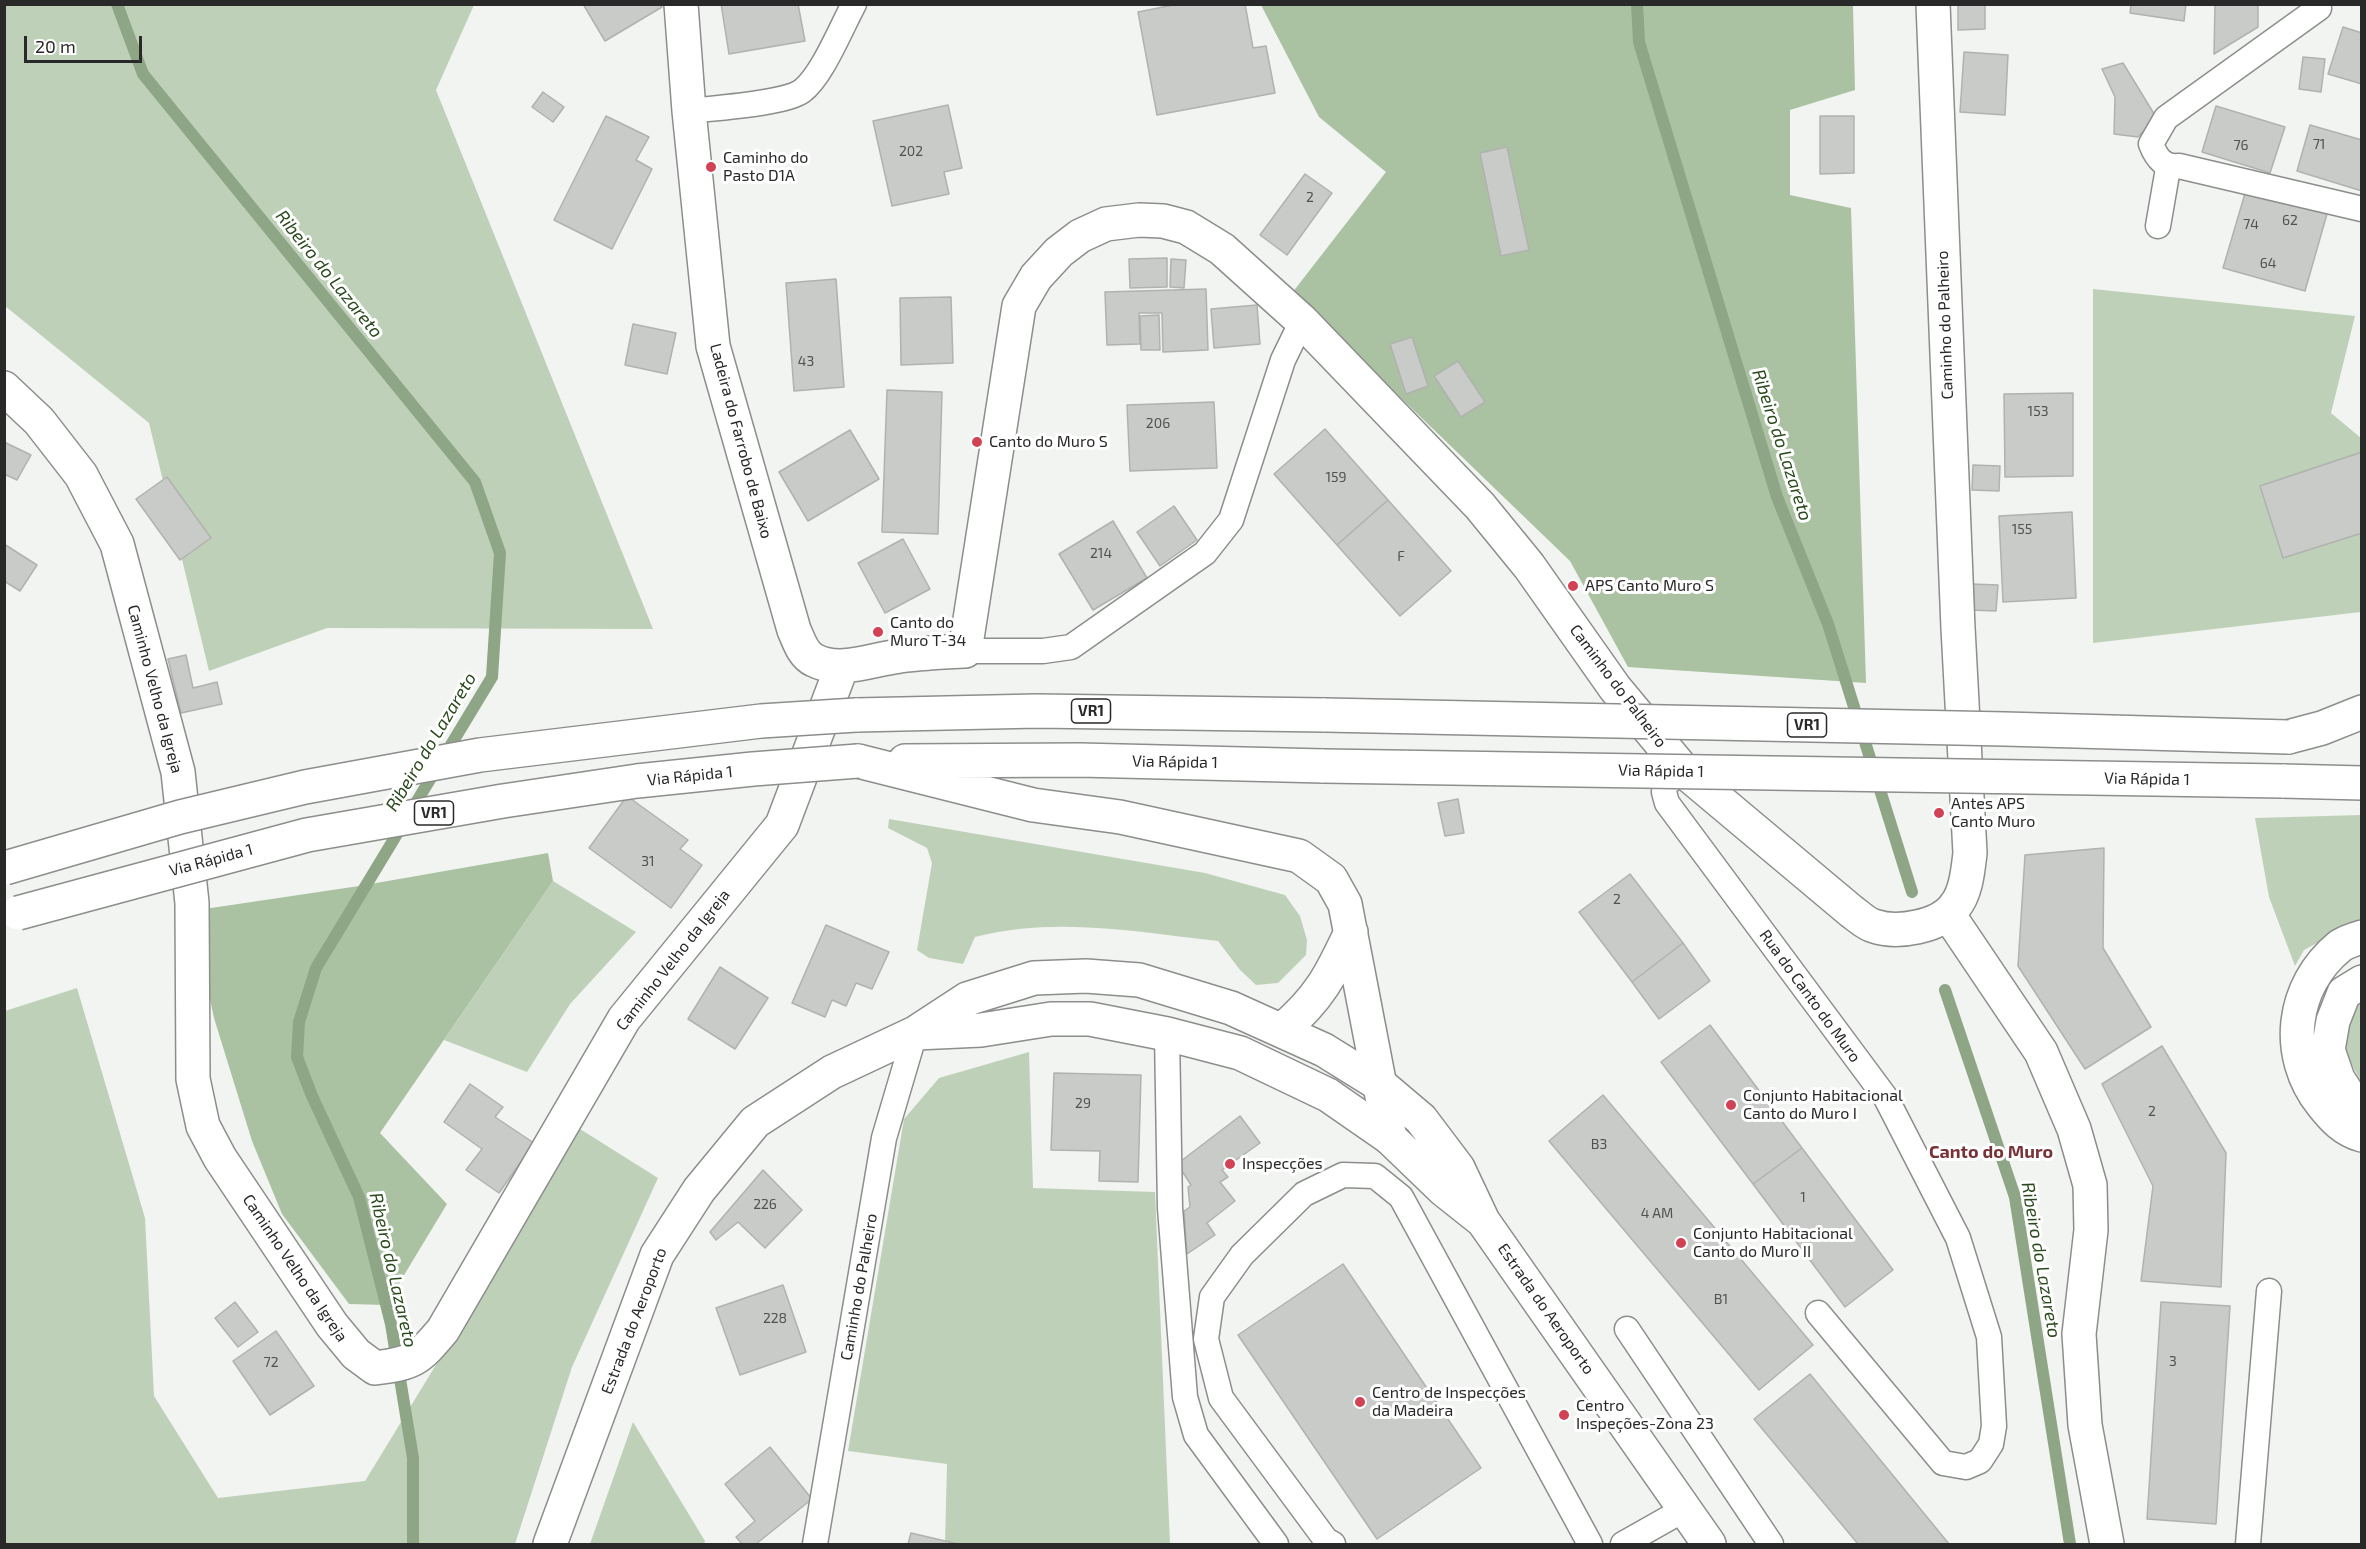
<!DOCTYPE html>
<meta charset="utf-8">
<style>
body{margin:0}
#map{position:relative;width:2366px;height:1549px;overflow:hidden;background:#f2f4f1;font-family:"Exo 2",sans-serif}
canvas{display:block}
.frame{position:absolute;inset:0;border:6px solid #282928;pointer-events:none}
.scale{position:absolute;left:24px;top:36px;width:118px;height:27px;box-sizing:border-box;border:3px solid #282928;border-top:0;padding-left:8px;font-size:18px;line-height:21px;white-space:nowrap;color:#282928;-webkit-text-stroke:4px #fff;paint-order:stroke}
</style>
<div id="map">
<canvas width="2366" height="1549"></canvas>
<div class="frame"></div>
<div class="scale">20 m</div>
</div>
<script>
const context = document.querySelector('canvas').getContext('2d');
context.lineJoin = 'round';
function fill(path, color) {
  context.fillStyle = color;
  context.fill(path, 'evenodd');
}
function trace(path, color, width, dash) {
  context.strokeStyle = color;
  context.lineWidth = width;
  context.lineCap = dash ? 'butt' : 'round';
  context.setLineDash(dash || []);
  context.stroke(path);
}
function write(font, color, halo, rows, align = 'center') {
  context.font = font + ' "Exo 2",sans-serif';
  context.lineWidth = 6;
  context.setLineDash([]);
  context.textBaseline = 'middle';
  context.strokeStyle = halo;
  context.fillStyle = color;
  for (const [text, x, y, turn = 0] of rows) {
    context.save();
    context.translate(x, y);
    context.rotate((+turn || 0) * Math.PI / 180);
    context.textAlign = isNaN(turn) ? turn : align;
    if (halo) context.strokeText(text, 0, 0);
    context.fillText(text, 0, 0);
    context.restore();
  }
}
fill(new Path2D(`
 M 4,5 L 474,5 L 436,90 L 653,629 L 327,628 L 209,671 L 149,423 L 5,306 Z
 M 2093,289 L 2355,316 L 2331,413 L 2361,438 L 2361,612 L 2093,643 Z
 M 2361,815 L 2361,919 L 2304,950 L 2295,966 L 2269,897 L 2255,818 Z
 M 889,819 L 1205,873 L 1285,895 L 1300,916 L 1307,940 L 1306,955 L 1278,983 L 1256,985 L 1240,970 L 1218,941 C 1137,932 1056,916 975,937 L 963,964 L 929,958 L 917,950 L 932,863 L 927,848 L 888,828 Z
 M 553,881 L 636,932 L 570,1004 L 527,1072 L 444,1040 Z
 M 77,988 L 145,1218 L 154,1396 L 218,1498 L 365,1481 L 580,1129 L 658,1178 L 572,1367 L 515,1544 L 5,1544 L 5,1011 Z
 M 2361,1002 L 2361,1081 C 2350,1063 2338,1040 2349,1017 C 2352,1012 2358,1007 2361,1002 Z
 M 1029,1052 L 1033,1188 L 1155,1192 L 1170,1544 L 945,1544 L 947,1464 L 848,1451 L 904,1119 L 939,1078 Z
 M 633,1422 L 705,1541 L 704,1544 L 590,1544 Z`), '#bfd0b8');
fill(new Path2D(`
 M 1261,5 L 1853,5 L 1855,90 L 1790,110 L 1790,195 L 1851,208 L 1866,683 L 1628,667 L 1570,561 L 1292,293 L 1386,172 L 1319,117 Z
 M 548,853 L 553,881 L 380,1133 L 447,1204 L 386,1305 L 349,1304 L 282,1214 L 252,1141 L 214,1018 L 191,911 L 359,886 Z`), '#aac2a2');
trace(new Path2D(`
 M 117,4 L 143,74 L 475,482 L 500,553 L 492,677 L 316,968 L 299,1022 L 297,1057 L 312,1096 L 359,1197 L 391,1324 L 413,1458 L 413,1544
 M 1637,4 L 1639,42 L 1777,497 L 1828,624 L 1912,892
 M 1945,990 L 2015,1197 L 2070,1544`), '#8ea586', 12);
const building = new Path2D(`
 M 583,4 L 661,4 L 662,7 L 605,41 Z
 M 721,4 L 798,4 L 805,41 L 729,54 Z
 M 1178,4 L 1245,4 L 1253,48 L 1266,46 L 1275,93 L 1157,115 L 1138,12 Z
 M 1958,4 L 1985,4 L 1985,29 L 1958,30 Z
 M 2131,4 L 2186,4 L 2184,21 L 2130,13 Z
 M 2215,4 L 2258,4 L 2258,27 L 2214,54 Z
 M 2343,27 L 2362,33 L 2362,84 L 2328,74 Z
 M 1964,52 L 2008,55 L 2005,115 L 1960,112 Z
 M 2303,57 L 2325,59 L 2321,92 L 2299,89 Z
 M 2123,63 L 2156,117 L 2138,137 L 2114,134 L 2115,97 L 2102,69 Z
 M 543,92 L 564,107 L 553,122 L 532,107 Z
 M 948,105 L 962,168 L 944,172 L 949,194 L 892,206 L 873,121 Z
 M 2216,106 L 2285,127 L 2270,173 L 2202,152 Z
 M 606,116 L 649,137 L 636,160 L 652,169 L 612,249 L 554,220 Z
 M 1820,116 L 1854,116 L 1854,173 L 1820,174 Z
 M 2310,125 L 2362,140 L 2362,191 L 2297,171 Z
 M 1507,147 L 1529,250 L 1501,256 L 1480,153 Z
 M 1305,174 L 1332,193 L 1287,255 L 1260,235 Z
 M 2246,190 L 2327,214 L 2305,291 L 2223,268 Z
 M 1167,258 L 1167,287 L 1130,288 L 1129,259 Z
 M 1171,259 L 1186,260 L 1184,288 L 1170,287 Z
 M 836,279 L 844,387 L 794,391 L 786,283 Z
 M 1206,289 L 1208,350 L 1163,352 L 1162,313 L 1139,313 L 1140,344 L 1107,345 L 1105,292 Z
 M 951,297 L 953,363 L 901,365 L 900,298 Z
 M 1257,305 L 1260,344 L 1214,348 L 1211,309 Z
 M 1159,315 L 1160,350 L 1141,350 L 1140,316 Z
 M 633,324 L 676,333 L 667,374 L 625,365 Z
 M 1412,337 L 1428,386 L 1406,394 L 1390,344 Z
 M 1458,361 L 1485,402 L 1461,417 L 1434,376 Z
 M 887,390 L 942,392 L 938,534 L 882,532 Z
 M 2073,393 L 2073,476 L 2005,477 L 2004,394 Z
 M 1214,402 L 1217,468 L 1130,471 L 1127,405 Z
 M 1325,429 L 1388,500 L 1337,545 L 1274,474 Z
 M 850,430 L 879,479 L 808,521 L 779,472 Z
 M 4,442 L 31,455 L 17,480 L 4,474 Z
 M 2362,452 L 2362,533 L 2283,558 L 2260,486 Z
 M 1973,465 L 2000,466 L 1999,491 L 1972,490 Z
 M 167,477 L 211,538 L 180,560 L 136,499 Z
 M 1388,500 L 1451,571 L 1400,616 L 1337,545 Z
 M 1174,506 L 1197,540 L 1160,566 L 1137,532 Z
 M 2072,512 L 2076,598 L 2003,602 L 1999,516 Z
 M 1113,521 L 1147,578 L 1093,610 L 1059,554 Z
 M 903,539 L 930,589 L 885,613 L 858,563 Z
 M 4,544 L 37,565 L 20,591 L 4,581 Z
 M 1971,584 L 1998,585 L 1996,611 L 1970,610 Z
 M 186,655 L 193,688 L 217,682 L 222,704 L 181,713 L 168,659 Z
 M 627,796 L 688,840 L 680,849 L 702,865 L 671,908 L 589,848 Z
 M 1458,799 L 1464,833 L 1445,836 L 1438,803 Z
 M 2104,848 L 2103,948 L 2151,1027 L 2085,1069 L 2018,966 L 2025,855 Z
 M 1630,874 L 1683,943 L 1632,982 L 1579,912 Z
 M 826,925 L 889,952 L 872,989 L 856,983 L 846,1006 L 832,1000 L 825,1017 L 792,1003 Z
 M 1683,943 L 1710,981 L 1659,1019 L 1632,982 Z
 M 720,967 L 768,998 L 735,1049 L 688,1019 Z
 M 1710,1025 L 1802,1148 L 1753,1184 L 1661,1062 Z
 M 2162,1046 L 2226,1153 L 2221,1287 L 2141,1281 L 2153,1186 L 2102,1084 Z
 M 1054,1073 L 1141,1075 L 1138,1182 L 1099,1181 L 1100,1151 L 1051,1150 Z
 M 470,1084 L 503,1107 L 495,1117 L 534,1143 L 499,1193 L 466,1170 L 482,1149 L 444,1122 Z
 M 1603,1095 L 1813,1345 L 1759,1390 L 1549,1141 Z
 M 1240,1116 L 1260,1143 L 1222,1170 L 1228,1177 L 1220,1182 L 1235,1201 L 1207,1223 L 1215,1235 L 1187,1254 L 1184,1211 L 1190,1207 L 1188,1187 L 1191,1185 L 1182,1171 L 1181,1161 Z
 M 1802,1148 L 1893,1270 L 1845,1307 L 1753,1184 Z
 M 763,1170 L 802,1210 L 765,1248 L 738,1222 L 716,1240 L 710,1232 Z
 M 1343,1264 L 1481,1468 L 1377,1539 L 1238,1335 Z
 M 783,1285 L 806,1352 L 740,1375 L 716,1308 Z
 M 235,1302 L 258,1332 L 238,1347 L 215,1318 Z
 M 2161,1302 L 2230,1306 L 2216,1524 L 2147,1519 Z
 M 276,1331 L 314,1386 L 270,1415 L 233,1361 Z
 M 1810,1374 L 1949,1544 L 1858,1544 L 1754,1419 Z
 M 770,1447 L 812,1499 L 756,1544 L 742,1544 L 736,1537 L 755,1521 L 725,1484 Z
 M 911,1533 L 958,1544 L 908,1544 Z`);
fill(building, '#c9cbc8');
trace(building, '#b0b2af', 1.5);
const service = new Path2D(`
 M 2319,8 L 2166,118 L 2151,144 C 2156,157 2163,168 2179,166 L 2362,209
 M 689,111 C 714,108 784,104 802,91 C 822,76 841,28 854,4
 M 2158,226 L 2167,174 L 2171,167
 M 965,651 L 1043,651 L 1071,647 L 1205,553 L 1231,520 L 1283,360 L 1302,321
 M 1684,771 L 1665,784 L 1664,792 L 1667,803 L 1886,1098 L 1958,1238 L 1989,1337 L 1994,1426 L 1991,1444 L 1980,1461 L 1966,1467 L 1943,1463 L 1818,1313
 M 1167,1034 L 1170,1208 L 1185,1397 L 1196,1435 L 1276,1544
 M 1627,1329 L 1771,1544
 M 815,1544 L 884,1138 L 915,1033
 M 1333,1544 L 1326,1540 L 1221,1398 L 1206,1339 L 1212,1297 L 1242,1255 L 1304,1194 L 1343,1175 L 1375,1176 L 1401,1197 L 1590,1544
 M 1623,1544 L 1685,1509
 M 2248,1544 L 2269,1291`);
const minor = new Path2D(`
 M 681,4 L 689,111 L 713,346 L 794,630 C 799,641 803,655 814,660 C 840,674 873,659 900,656 C 922,653 944,652 965,651 L 1019,306 L 1036,277 L 1059,252 L 1080,236 L 1106,224 L 1139,220 L 1163,221 L 1186,227 L 1222,249 L 1302,321 L 1480,506 L 1529,566 L 1615,688 L 1684,771 L 1851,911 C 1858,916 1866,924 1874,926 C 1897,934 1940,927 1955,906 C 1966,893 1968,870 1970,853 L 1958,628 L 1933,4
 M 4,388 L 39,421 L 81,475 L 117,544 L 178,772 L 192,903 L 193,1079 L 203,1126 L 220,1158 L 332,1325 L 356,1354 L 375,1368 C 414,1363 418,1360 443,1330 L 624,1019 L 782,825 L 842,666
 M 1948,914 L 2041,1052 L 2074,1129 L 2090,1185 L 2091,1230 L 2079,1334 L 2085,1425 L 2107,1544`);
const secondary = new Path2D(`
 M 2362,937 C 2355,939 2346,942 2340,946 C 2291,986 2283,1055 2322,1104 C 2333,1118 2344,1130 2362,1135
 M 2362,982 L 2344,993 L 2333,1021 L 2328,1050 L 2338,1079 L 2362,1116
 M 916,1033 L 981,1030 L 1051,1019 L 1090,1019 L 1167,1034 L 1240,1053 L 1328,1095 L 1390,1138 L 1444,1190 L 1483,1221 L 1709,1544
 M 550,1544 L 657,1255 L 699,1190 L 755,1122 L 832,1072 L 915,1033 L 967,999 L 1034,978 L 1086,976 L 1139,980 L 1231,1008 L 1324,1050 L 1382,1086 L 1421,1119 L 1458,1168 L 1483,1221`);
const trunk = new Path2D(`
 M 856,715 L 1037,711 L 1325,715
 M 2288,737 L 2322,728 L 2362,712
 M 858,761 L 1033,805 L 1120,817 L 1299,856 L 1331,879 L 1345,904 L 1390,1138
 M 905,761 L 1080,760 L 1324,766
 M 2282,781 L 2362,783
 M 1282,1030 C 1319,999 1331,975 1351,932`);
trace(service, '#8c8e8b', 27);
trace(minor, '#8c8e8b', 36);
trace(secondary, '#8c8e8b', 36);
trace(trunk, '#8c8e8b', 36);
trace(service, '#fff', 24);
trace(minor, '#fff', 33);
trace(secondary, '#fff', 33);
trace(trunk, '#fff', 33);
const trunkBridge = new Path2D(`
 M 1325,715 L 2005,729 L 2288,737
 M 1324,766 L 2282,781
 M 5,868 L 180,817 L 305,787 L 480,755 L 761,721 L 856,715
 M 18,913 L 307,835 L 503,801 L 637,781 L 753,769 L 858,761`);
trace(trunkBridge, '#8c8e8b', 36, []);
trace(trunkBridge, '#fff', 33);
for (const [x, y, r, color] of [
 [711,167,6,"#d24255"],
 [977,442,6,"#d24255"],
 [1573,586,6,"#d24255"],
 [878,632,6,"#d24255"],
 [1939,813,6,"#d24255"],
 [1731,1105,6,"#d24255"],
 [1230,1164,6,"#d24255"],
 [1681,1243,6,"#d24255"],
 [1360,1402,6,"#d24255"],
 [1564,1415,6,"#d24255"]
]) {
  const dot = new Path2D();
  dot.arc(x, y, r, 0, 2 * Math.PI);
  context.fillStyle = color;
  context.fill(dot);
  trace(dot, '#fff', 2);
}
write('14px', '#505250', null, [
 ["71",2319,144],
 ["76",2241,145],
 ["202",911,151],
 ["2",1310,197],
 ["62",2290,220],
 ["74",2251,224],
 ["64",2268,263],
 ["43",806,361],
 ["153",2038,411],
 ["206",1158,423],
 ["159",1336,477],
 ["155",2022,529],
 ["214",1101,553],
 ["F",1401,556],
 ["31",648,861],
 ["2",1617,899],
 ["29",1083,1103],
 ["2",2152,1111],
 ["B3",1599,1144],
 ["1",1803,1197],
 ["226",765,1204],
 ["4 AM",1657,1213],
 ["B1",1721,1299],
 ["228",775,1318],
 ["3",2173,1361],
 ["72",271,1362]
]);
for (const [x, y, w] of [
 [1091,711,39],
 [1807,725,39],
 [434,813,39]
]) {
  const box = new Path2D();
  box.roundRect(x - w / 2, y - 12, w, 24, 4.5);
  context.fillStyle = '#fff';
  context.fill(box);
  trace(box, '#282928', 1.5);
}
write('bold 15px', '#282928', null, [
 ["VR1",1091,711],
 ["VR1",1807,725],
 ["VR1",434,813]
]);
write('16px', '#282928', '#fff', [
 ["Caminho do",723,158],
 ["Pasto D1A",723,176],
 ["Canto do Muro S",989,442],
 ["APS Canto Muro S",1585,586],
 ["Canto do",890,623],
 ["Muro T-34",890,641],
 ["Antes APS",1951,804],
 ["Canto Muro",1951,822],
 ["Conjunto Habitacional",1743,1096],
 ["Canto do Muro I",1743,1114],
 ["Inspecções",1242,1164],
 ["Conjunto Habitacional",1693,1234],
 ["Canto do Muro II",1693,1252],
 ["Centro de Inspecções",1372,1393],
 ["da Madeira",1372,1411],
 ["Centro",1576,1406],
 ["Inspeções-Zona 23",1576,1424]
], 'left');
write('16px', '#282928', '#fff', [
 ["Caminho do Palheiro",1945,325,-92],
 ["Ladeira do Farrobo de Baixo",741,441,75],
 ["Caminho do Palheiro",1618,686,53],
 ["Caminho Velho da Igreja",155,689,75],
 ["Via Rápida 1",1175,762,1],
 ["Via Rápida 1",1661,771,1],
 ["Via Rápida 1",690,776,-6],
 ["Via Rápida 1",2147,779,1],
 ["Via Rápida 1",211,860,-15],
 ["Caminho Velho da Igreja",673,960,-52],
 ["Rua do Canto do Muro",1810,996,54],
 ["Caminho Velho da Igreja",295,1268,56],
 ["Caminho do Palheiro",859,1287,-80],
 ["Estrada do Aeroporto",1546,1309,55],
 ["Estrada do Aeroporto",634,1321,-69]
]);
write('italic 18px', '#2a4a1c', '#fff', [
 ["Ribeiro do Lazareto",329,274,51],
 ["Ribeiro do Lazareto",1782,445,72],
 ["Ribeiro do Lazareto",431,742,-59],
 ["Ribeiro do Lazareto",2041,1260,80],
 ["Ribeiro do Lazareto",393,1270,77]
]);
write('bold 18px', '#793238', '#fff', [
 ["Canto do Muro",1991,1152]
]);
</script>
